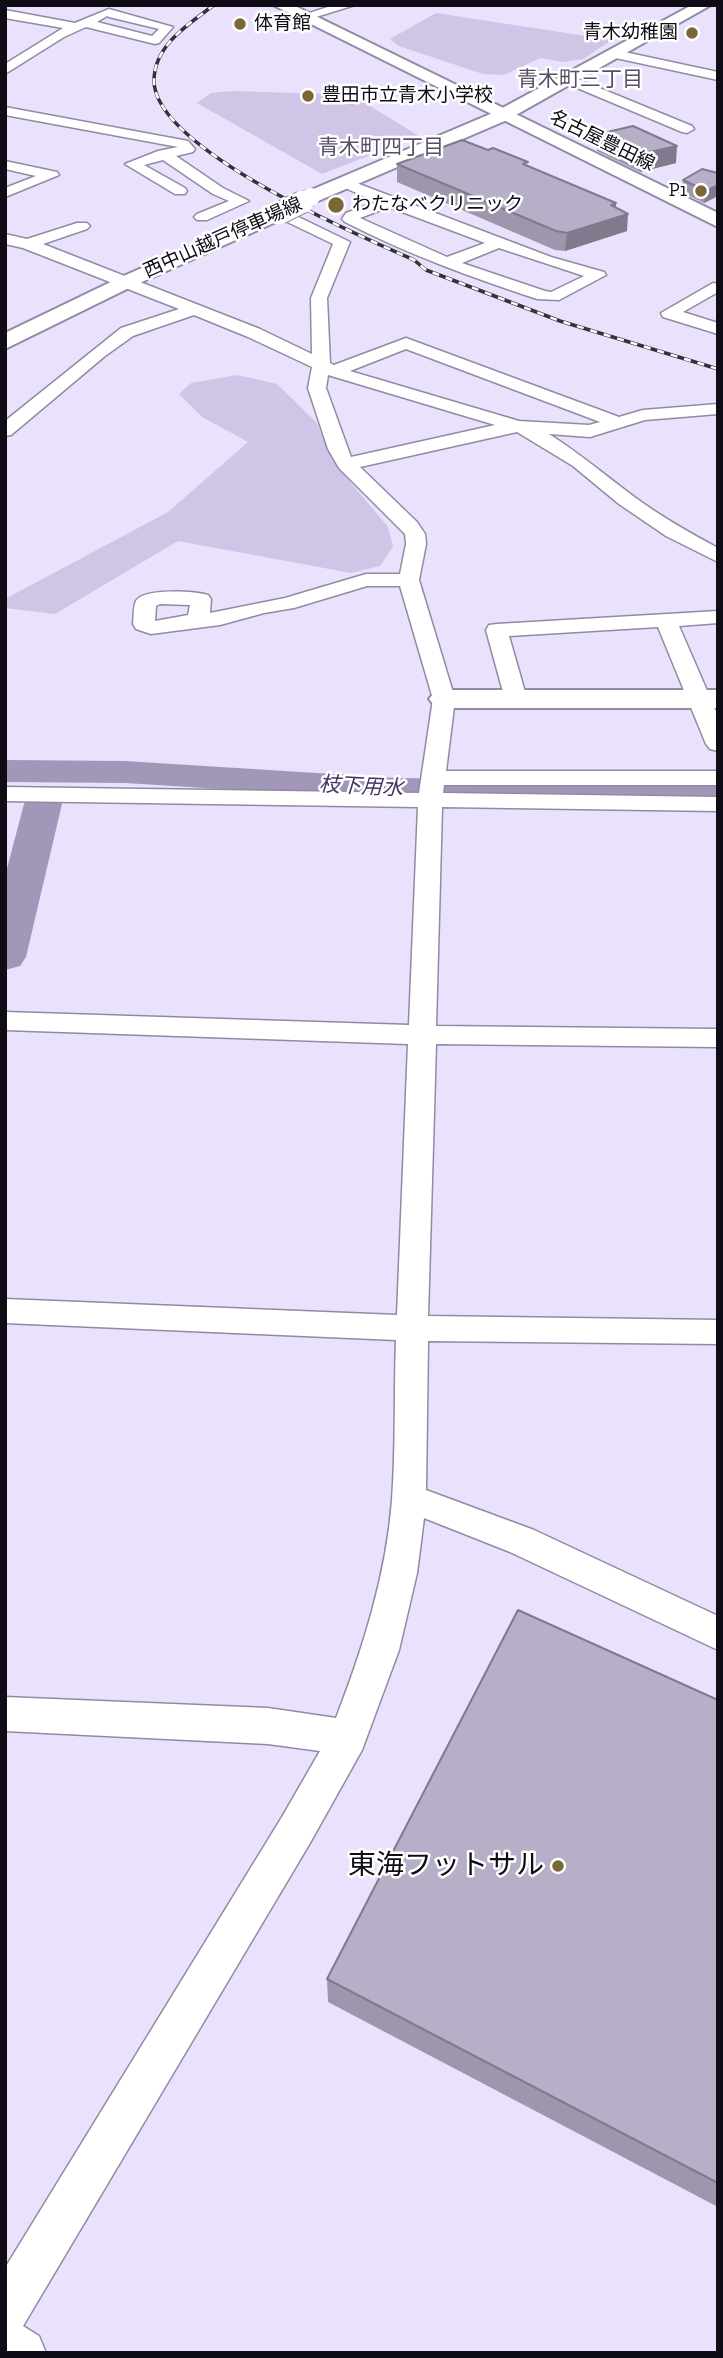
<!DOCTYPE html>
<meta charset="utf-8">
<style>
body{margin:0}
#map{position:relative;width:723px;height:2358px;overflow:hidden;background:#eae1fc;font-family:"Zilla Slab",serif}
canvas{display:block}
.frame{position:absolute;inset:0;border:7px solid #0f0c15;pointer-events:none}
</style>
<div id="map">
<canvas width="723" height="2358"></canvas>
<div class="frame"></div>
</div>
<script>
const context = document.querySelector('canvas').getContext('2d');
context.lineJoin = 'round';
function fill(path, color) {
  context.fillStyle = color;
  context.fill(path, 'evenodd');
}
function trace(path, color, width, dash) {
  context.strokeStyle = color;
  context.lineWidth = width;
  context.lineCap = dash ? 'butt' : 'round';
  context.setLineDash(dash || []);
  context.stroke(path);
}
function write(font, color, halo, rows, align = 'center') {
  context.font = font + ' "Zilla Slab","Noto Sans JP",serif';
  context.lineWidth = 5;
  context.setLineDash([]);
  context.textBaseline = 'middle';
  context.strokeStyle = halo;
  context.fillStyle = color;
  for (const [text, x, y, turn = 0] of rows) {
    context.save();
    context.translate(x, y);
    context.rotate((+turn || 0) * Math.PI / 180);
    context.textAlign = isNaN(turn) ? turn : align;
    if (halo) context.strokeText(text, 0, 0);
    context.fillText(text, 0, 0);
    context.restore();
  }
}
fill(new Path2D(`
 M 436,13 L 612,40 L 583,59 L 563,62 L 540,58 L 504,75 L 483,74 L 399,46 L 390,39 Z
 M 234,91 L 352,95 L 419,136 L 322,174 L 197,103 L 211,93 Z
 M 237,375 L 277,384 L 317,423 L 327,448 L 346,477 L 388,527 L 393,547 L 380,566 L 351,573 L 178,541 L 55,614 L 5,608 L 5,599 L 168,512 L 248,442 L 202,417 L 179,394 L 191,383 Z`), '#d0c5e7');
fill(new Path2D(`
 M 5,760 L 125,761 L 397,778 L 718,782 L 718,804 L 397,800 L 125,783 L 5,782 Z
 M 43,793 L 56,796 L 62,804 L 26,957 L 20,966 L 5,970 L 5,876 L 24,804 L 30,796 Z`), '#a296b9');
const street = new Path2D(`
 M 334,5 L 355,5 L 303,21 L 297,17 Z
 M 109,9 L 173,27 L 159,43 L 155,44 L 86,27 L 64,37 L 5,74 L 5,64 L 63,28 L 5,18 L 5,10 L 75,23 ZM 107,16 L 109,17 L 159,29 L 152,36 L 97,22 Z
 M 615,50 L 718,72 L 718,80 L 611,57 L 611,51 Z
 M 568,75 L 692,126 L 694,129 L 687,133 L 682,132 L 563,82 L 562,79 Z
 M 5,107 L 188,141 L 195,149 L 193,152 L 176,156 L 223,188 L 249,201 L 207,220 L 197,220 L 194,217 L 197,214 L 229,201 L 213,194 L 163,160 L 144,165 L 185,188 L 187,191 L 185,194 L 175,194 L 125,164 L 158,151 L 178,147 L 5,115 Z
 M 5,161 L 57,172 L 59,175 L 5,197 L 5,188 L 36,176 L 5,169 Z
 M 346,179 L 551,257 L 604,272 L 606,275 L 559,300 L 537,299 C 471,277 407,254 345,222 L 342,219 L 346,213 L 376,202 L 341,186 L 339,183 L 341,180 ZM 389,207 L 485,243 L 447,257 L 360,218 ZM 499,248 L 584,276 L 551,292 L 545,291 L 462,263 Z
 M 280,208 L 350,242 L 327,298 L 330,363 L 334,365 L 406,338 L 619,417 L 643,410 L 718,404 L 718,414 L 645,420 L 590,437 L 549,434 C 579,453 605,475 633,496 C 660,516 688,532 718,548 L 718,562 L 666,536 L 619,504 L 573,466 L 517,432 L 360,467 L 417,522 L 425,534 L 426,544 L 419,580 L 455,699 L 446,771 L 718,771 L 718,785 L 444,785 L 443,793 L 718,797 L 718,811 L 442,807 L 436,1026 L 718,1029 L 718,1047 L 436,1044 L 428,1316 L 718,1320 L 718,1344 L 428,1341 L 426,1490 L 534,1530 L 718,1616 L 718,1650 L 510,1552 L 424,1518 L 417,1573 L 399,1650 L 362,1750 L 310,1843 L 23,2326 L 39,2336 L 46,2353 L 5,2353 L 5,2268 L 282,1817 L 320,1751 L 268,1744 L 5,1731 L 5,1697 L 268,1708 L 336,1718 C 363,1648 386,1576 392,1500 C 396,1447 394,1393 396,1340 L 5,1323 L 5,1299 L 397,1315 L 408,1044 L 5,1030 L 5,1012 L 409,1025 L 418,807 L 5,801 L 5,787 L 419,793 L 433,699 L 400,586 L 367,586 L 294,608 L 264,613 L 220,625 L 151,634 L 136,629 L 133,624 C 134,617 133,607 136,601 C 143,588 195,591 208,595 L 211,599 L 210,613 L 285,598 L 366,574 L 400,574 L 406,544 L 405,534 L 339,468 L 328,449 L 308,388 L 312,367 L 248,337 L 194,315 L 133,336 L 105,356 L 11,435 L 5,436 L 5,421 L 121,328 L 179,309 L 23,248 L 5,244 L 5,234 L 27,239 L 77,223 L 87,223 L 90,226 L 87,229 L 43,244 L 260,329 L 312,354 L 311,298 L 333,244 L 275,216 L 272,213 L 275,210 ZM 406,349 L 600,422 L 589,425 L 519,421 L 350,371 ZM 328,375 L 495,425 L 351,457 L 326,388 ZM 160,604 L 190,605 L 188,615 L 155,621 L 156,606 Z
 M 713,283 L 718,284 L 718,292 L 683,312 L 718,323 L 718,334 L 663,317 L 661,313 Z
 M 718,611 L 718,623 L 679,626 L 718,716 L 718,751 L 710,749 L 706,744 L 658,627 L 509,636 L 527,699 L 524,704 L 508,704 L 505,699 L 486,630 L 489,625 L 497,624 Z`);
const secondary = new Path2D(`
 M 692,5 L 711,5 L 507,120 L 318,201 L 311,203 L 301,197 L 304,193 L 495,112 Z
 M 280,207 L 290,213 L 287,217 L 133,286 L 5,349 L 5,333 L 119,278 Z
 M 444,690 L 718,690 L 718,708 L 444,708 L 434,705 L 429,699 L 434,693 Z`);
const primary = new Path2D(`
 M 273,5 L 293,5 L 718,213 L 718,227 Z`);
trace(street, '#928aa2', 3);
trace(secondary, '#928aa2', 4);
trace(primary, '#928aa2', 4);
fill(street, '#fff');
fill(secondary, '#fff');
fill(primary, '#fff');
const rail = new Path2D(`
 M 214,5 C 189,24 154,45 154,81 C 155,149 358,235 414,260 L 426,270 L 560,321 L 718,369`);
trace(rail, '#34303c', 3.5);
trace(rail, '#fff', 2.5, [7]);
const secondaryBridgeFar1 = new Path2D(`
 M 298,204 L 311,197`);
const secondaryBridge = new Path2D(`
 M 280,213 L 302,202`);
trace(secondaryBridgeFar1, '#928aa2', 19, []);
trace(secondaryBridge, '#928aa2', 24, []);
trace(secondaryBridgeFar1, '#fff', 18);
trace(secondaryBridge, '#fff', 22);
fill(new Path2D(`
 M 599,134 L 676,163 L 640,172 L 597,151 Z
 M 488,150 L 616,203 L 616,207 L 627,231 L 565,251 L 555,250 L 397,182 L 397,164 Z
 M 718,173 L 718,196 L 704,203 L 681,192 L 683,180 Z
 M 718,1700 L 718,2207 L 328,2002 L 327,1979 Z`), '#9d96ac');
fill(new Path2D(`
 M 677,146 L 676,163 L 640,172 L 641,154 Z
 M 718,185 L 718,196 L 704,203 L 706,191 Z
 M 616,203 L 615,218 L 628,214 L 627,231 L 565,251 L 567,233 L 611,205 Z`), '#807a8c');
const building = new Path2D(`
 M 633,126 L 677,146 L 641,154 L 599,134 Z
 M 462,140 L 488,150 L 493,148 L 528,162 L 523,164 L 616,203 L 611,205 L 628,214 L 567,233 L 556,231 L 397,164 Z
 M 702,169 L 718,173 L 718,185 L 706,191 L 683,180 Z
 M 518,1610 L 718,1700 L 718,2183 L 327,1979 Z`);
fill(building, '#b7aec8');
trace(building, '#807a8c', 2);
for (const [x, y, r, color] of [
 [240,24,7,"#796836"],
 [692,33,7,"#796836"],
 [308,96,7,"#796836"],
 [701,191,7,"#796836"],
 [336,205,9,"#796836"],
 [558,1866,7,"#796836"]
]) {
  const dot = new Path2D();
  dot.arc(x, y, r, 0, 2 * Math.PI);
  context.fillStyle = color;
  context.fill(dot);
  trace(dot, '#fff', 2.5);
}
write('19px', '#0f0c15', '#fff', [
 ["体育館",254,24],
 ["青木幼稚園",678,33,"right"],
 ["豊田市立青木小学校",322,96],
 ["P1",687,191,"right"],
 ["わたなべクリニック",352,205]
], 'left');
write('19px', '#0f0c15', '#fff', [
 ["名古屋豊田線",602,141,26],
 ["西中山越戸停車場線",223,238,-24]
]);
write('21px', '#564e64', '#fff', [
 ["青木町三丁目",580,80],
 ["青木町四丁目",381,148]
]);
write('italic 21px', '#473464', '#fff', [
 ["枝下用水",361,787,3]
]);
write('28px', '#0f0c15', '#fff', [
 ["東海フットサル",544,1866]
], 'right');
</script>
